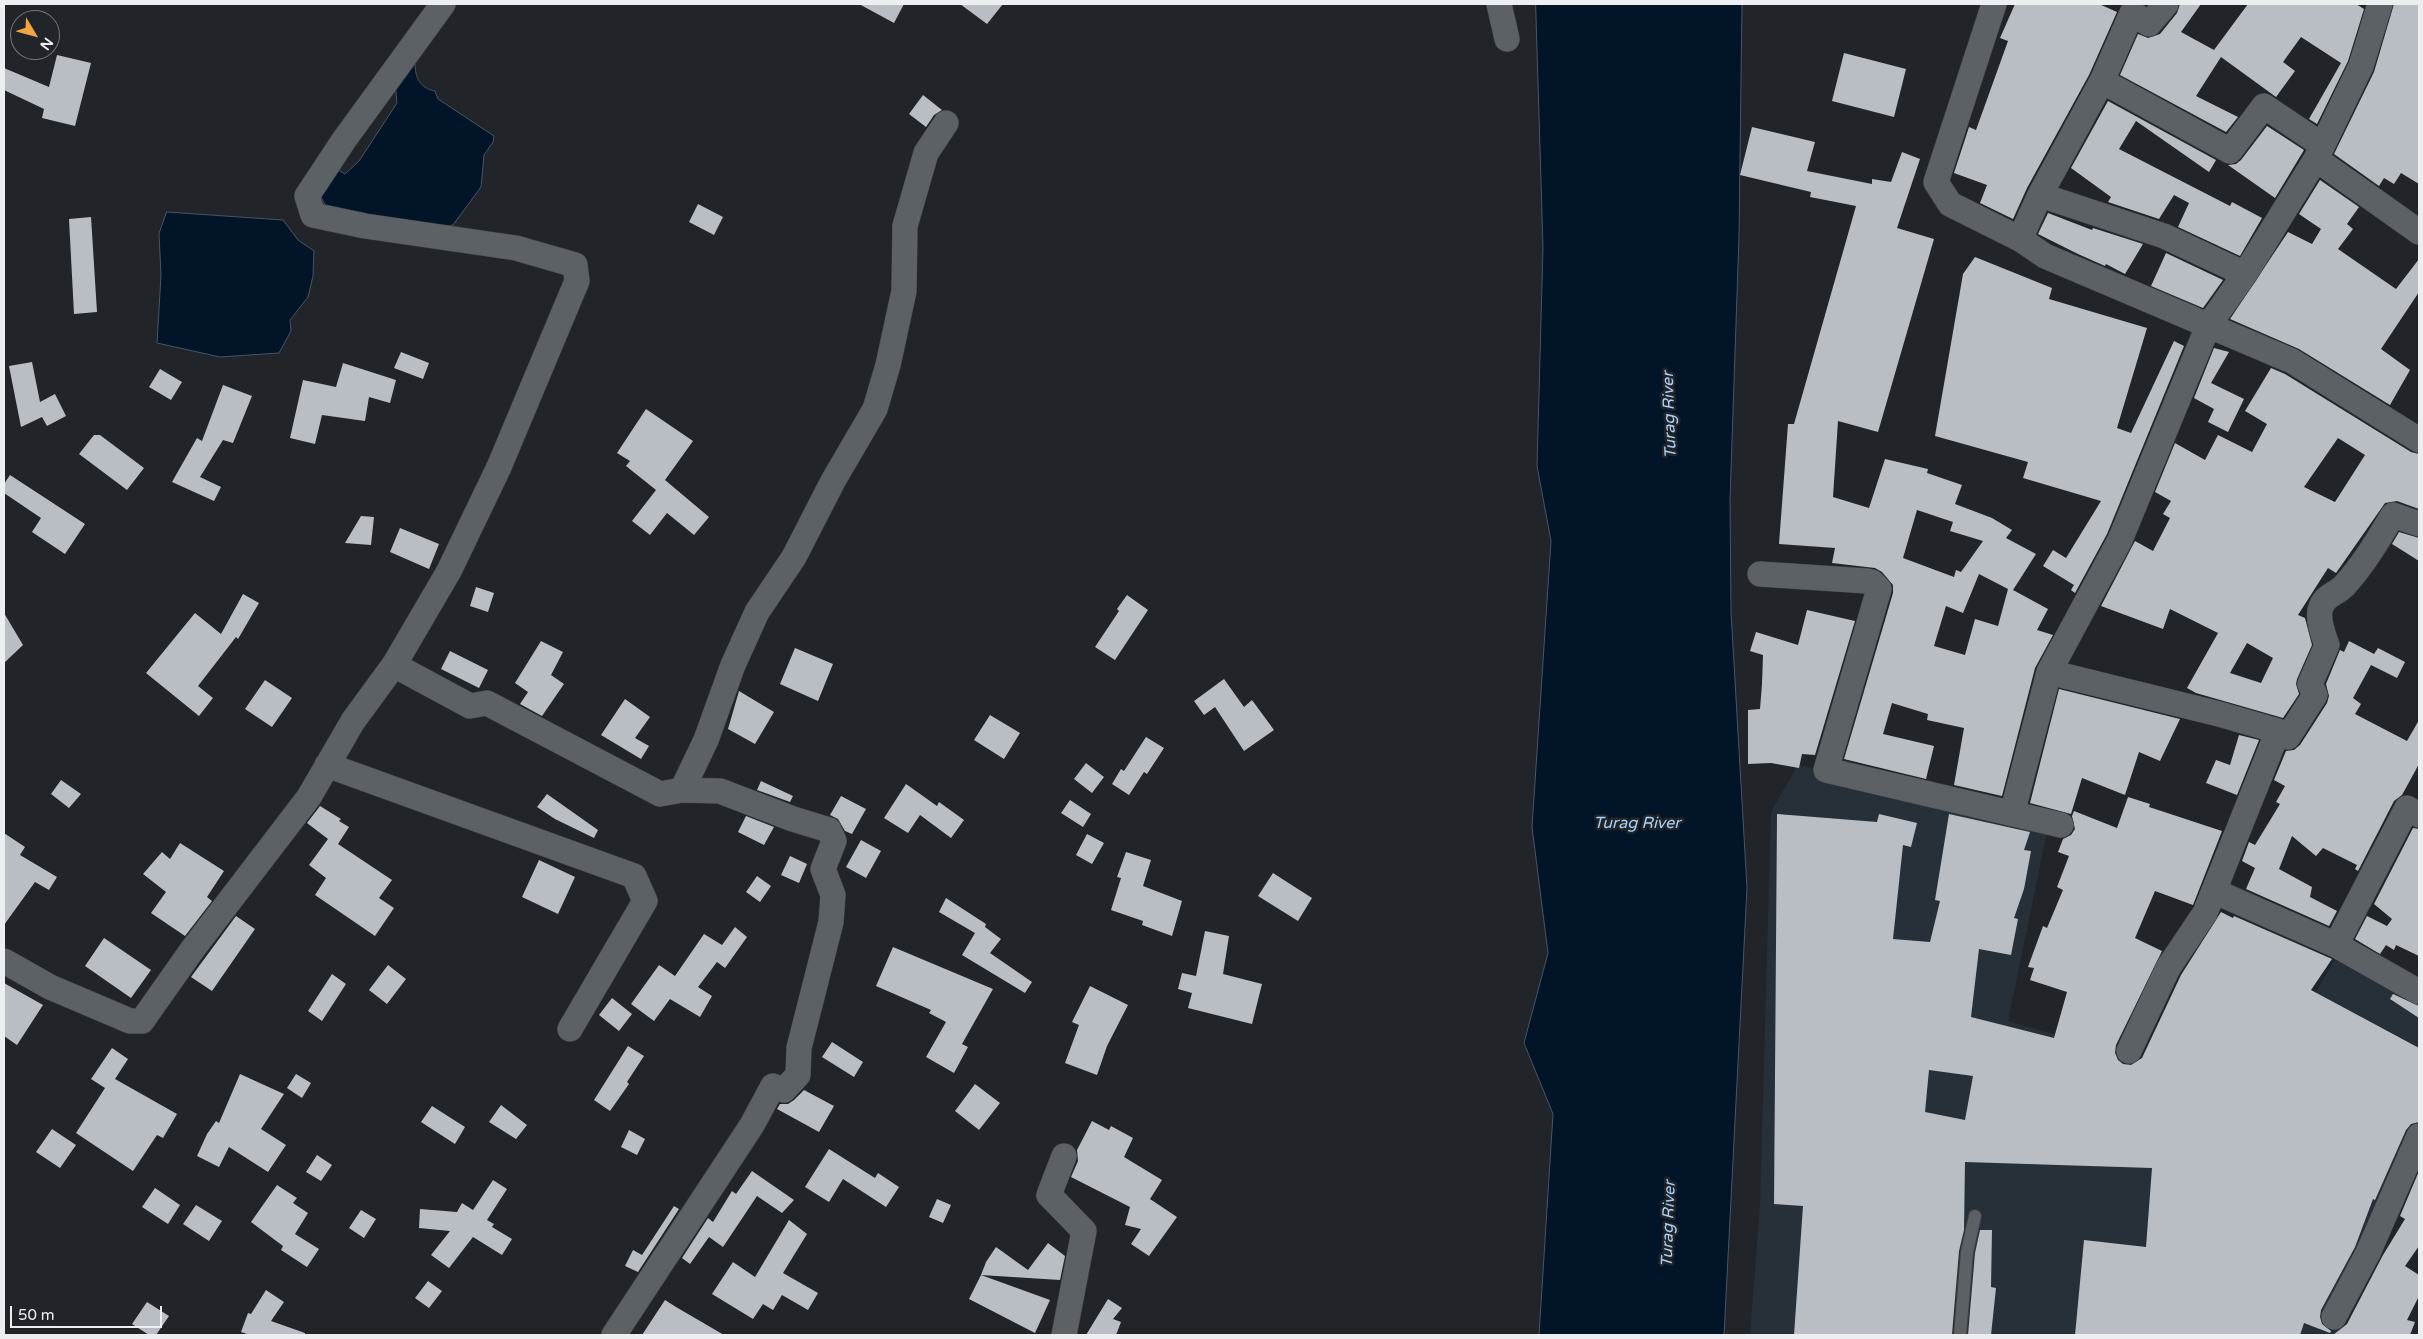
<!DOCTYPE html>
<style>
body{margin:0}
#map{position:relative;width:2423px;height:1339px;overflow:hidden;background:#212529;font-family:"Varela Round",sans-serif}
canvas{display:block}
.frame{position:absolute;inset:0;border:5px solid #eceff2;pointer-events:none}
.north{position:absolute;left:10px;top:10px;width:50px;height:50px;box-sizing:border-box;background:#212529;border:1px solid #727679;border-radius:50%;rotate:127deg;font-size:14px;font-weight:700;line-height:20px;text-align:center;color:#eceff2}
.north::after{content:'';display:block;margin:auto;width:18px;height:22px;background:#f2a541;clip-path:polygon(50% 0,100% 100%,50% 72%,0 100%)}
.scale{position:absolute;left:10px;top:1306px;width:152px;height:22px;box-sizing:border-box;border:2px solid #eceff2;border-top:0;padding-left:6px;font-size:15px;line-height:18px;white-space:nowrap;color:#eceff2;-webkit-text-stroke:4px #212529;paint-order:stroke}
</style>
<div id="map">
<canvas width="2423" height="1339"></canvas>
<div class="frame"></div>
<div class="north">N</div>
<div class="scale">50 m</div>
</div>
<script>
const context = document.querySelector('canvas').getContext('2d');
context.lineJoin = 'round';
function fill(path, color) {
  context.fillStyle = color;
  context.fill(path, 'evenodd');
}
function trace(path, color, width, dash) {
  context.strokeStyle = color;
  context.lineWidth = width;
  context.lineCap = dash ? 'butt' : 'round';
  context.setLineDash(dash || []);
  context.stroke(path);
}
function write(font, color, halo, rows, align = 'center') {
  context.font = font + ' "Varela Round",sans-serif';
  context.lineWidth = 5;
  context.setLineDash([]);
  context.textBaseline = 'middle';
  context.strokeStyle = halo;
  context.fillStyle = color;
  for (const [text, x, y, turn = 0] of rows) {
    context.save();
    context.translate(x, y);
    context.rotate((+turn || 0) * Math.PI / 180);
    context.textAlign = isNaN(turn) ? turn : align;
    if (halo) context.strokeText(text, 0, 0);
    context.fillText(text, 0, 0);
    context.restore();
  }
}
fill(new Path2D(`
 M 1798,765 L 2050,818 L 2008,1021 L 2260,1093 L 2343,944 L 2419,994 L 2419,1150 L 2338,1335 L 1750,1335 L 1760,1204 L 1771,812 Z`), '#272f38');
const water = new Path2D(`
 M 1536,4 L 1742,4 L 1739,236 L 1730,499 L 1731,612 L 1747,888 L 1724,1335 L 1539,1335 L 1553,1114 L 1524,1043 L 1548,953 L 1532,827 L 1551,541 L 1537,466 L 1543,248 Z
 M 415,63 C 415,78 420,88 435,91 L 438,99 L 494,136 L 493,142 L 484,155 L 481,187 L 453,225 L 439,227 L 327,209 L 318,191 L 335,168 L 345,174 L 359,161 L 397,103 L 395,82 Z
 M 167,212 L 283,220 L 298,240 L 314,251 L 313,276 L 308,297 L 290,320 L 291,331 L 279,353 L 220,357 L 157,343 L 161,275 L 159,234 Z`);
fill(water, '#011428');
trace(water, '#485665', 1);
fill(new Path2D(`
 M 859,4 L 904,4 L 894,23 Z
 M 960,4 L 1003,4 L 987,24 Z
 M 2015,4 L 2099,4 L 2117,12 L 2089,75 L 2027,188 L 2013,219 L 1980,203 L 1987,185 L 1954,173 L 1969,127 L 1976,130 L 2008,41 L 2000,38 Z
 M 2180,4 L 2201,4 L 2181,32 L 2214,50 L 2248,4 L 2356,4 L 2364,9 L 2348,61 L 2317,124 L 2309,119 L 2341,63 L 2301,37 L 2283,62 L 2295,71 L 2276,97 L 2221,57 L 2196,96 L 2238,117 L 2226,132 L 2120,75 L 2138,34 L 2148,38 L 2160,34 L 2177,13 Z
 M 2394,4 L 2419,4 L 2419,184 L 2401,173 L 2394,184 L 2384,178 L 2379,186 L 2334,154 L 2374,72 Z
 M 1844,53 L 1906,69 L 1894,117 L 1832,101 Z
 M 57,55 L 91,63 L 75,126 L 42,118 L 44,109 L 4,90 L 4,68 L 49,87 Z
 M 923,95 L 942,110 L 934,115 L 926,127 L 909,114 Z
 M 2108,101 L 2216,160 L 2209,172 L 2136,121 L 2119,149 L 2230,206 L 2232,202 L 2262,218 L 2240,256 L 2178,227 L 2189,203 L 2174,195 L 2159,219 L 2108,202 L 2111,197 L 2071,168 Z
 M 2267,126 L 2304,150 L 2275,198 L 2228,165 L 2236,164 L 2241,160 Z
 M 1752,127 L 1815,142 L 1807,171 L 1872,184 L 1872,179 L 1891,182 L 1902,152 L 1920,159 L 1897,228 L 1934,239 L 1878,432 L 1838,421 L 1833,497 L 1869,508 L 1885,459 L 1928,469 L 1927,473 L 1962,485 L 1955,504 L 1992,518 L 2012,530 L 2006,538 L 2036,554 L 2013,590 L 2048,609 L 2037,630 L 2053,635 L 2035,668 L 2002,796 L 1954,785 L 1964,728 L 1927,720 L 1928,714 L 1892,703 L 1883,734 L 1934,746 L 1926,779 L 1844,759 L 1893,593 L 1893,585 L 1882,572 L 1875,568 L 1832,563 L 1835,548 L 1779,544 L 1788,424 L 1794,424 L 1856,206 L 1810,197 L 1811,192 L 1740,175 ZM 1917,510 L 1953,522 L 1950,531 L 1983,541 L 1961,572 L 1956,570 L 1954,577 L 1903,558 ZM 1979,574 L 2008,589 L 1998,626 L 1975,619 L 1965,655 L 1934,646 L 1946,606 L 1963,613 Z
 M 2320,180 L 2359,207 L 2347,224 L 2353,229 L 2338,249 L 2396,289 L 2419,259 L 2419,292 L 2381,349 L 2410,370 L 2390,405 L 2299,349 L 2230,319 L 2288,232 L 2312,244 L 2321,229 L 2299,214 Z
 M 698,204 L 723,217 L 714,235 L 689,222 Z
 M 2048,213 L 2092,230 L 2093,228 L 2143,244 L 2125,274 L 2106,264 L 2105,266 L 2078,254 L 2038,234 Z
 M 91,217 L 97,312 L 74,314 L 69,219 Z
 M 2166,253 L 2223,280 L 2203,308 L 2151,286 Z
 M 1975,257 L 2052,288 L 2049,299 L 2147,328 L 2117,428 L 2131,433 L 2174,341 L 2184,346 L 2107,534 L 2075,593 L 2071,590 L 2074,585 L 2043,566 L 2053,550 L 2066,558 L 2101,501 L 2023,478 L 2028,462 L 1935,436 L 1963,274 Z
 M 2214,348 L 2229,352 L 2211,383 L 2244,399 L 2228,432 L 2208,422 L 2214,409 L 2194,398 Z
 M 401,352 L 429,363 L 423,379 L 394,368 Z
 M 32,362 L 40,402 L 55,394 L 66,416 L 47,426 L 42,417 L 21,427 L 9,366 Z
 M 343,363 L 396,380 L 390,403 L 369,397 L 365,421 L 322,415 L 315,444 L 290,438 L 303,380 L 336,387 Z
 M 2271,368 L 2285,374 L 2411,452 L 2419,454 L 2419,509 L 2397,501 L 2385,503 L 2336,573 L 2328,568 L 2298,615 L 2305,618 L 2312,645 L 2297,679 L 2296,684 L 2299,694 L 2283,718 L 2196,693 L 2187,688 L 2218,633 L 2170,609 L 2163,629 L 2101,606 L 2135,541 L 2153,551 L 2170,518 L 2163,514 L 2171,501 L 2155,492 L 2175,443 L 2205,460 L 2218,435 L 2252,452 L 2267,424 L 2245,411 ZM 2338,438 L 2365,455 L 2335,502 L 2304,487 ZM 2247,643 L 2273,658 L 2261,683 L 2230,673 Z
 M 160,369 L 182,382 L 171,400 L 149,387 Z
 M 223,385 L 252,396 L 233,443 L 223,440 L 200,477 L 221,487 L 214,501 L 172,482 L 197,438 L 202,441 Z
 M 646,409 L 693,441 L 665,480 L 709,517 L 694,535 L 667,513 L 650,535 L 632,521 L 656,490 L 626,466 L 630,461 L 617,453 Z
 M 94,435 L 100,435 L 144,468 L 127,490 L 79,454 Z
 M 10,475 L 85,524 L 65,554 L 32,532 L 41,518 L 4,493 L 4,484 Z
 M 361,516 L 374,517 L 371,545 L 345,543 Z
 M 400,528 L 439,544 L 429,569 L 390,552 Z
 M 2399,532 L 2419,538 L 2419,561 L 2392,544 Z
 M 476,587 L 494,593 L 488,612 L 470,606 Z
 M 243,594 L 259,603 L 238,639 L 236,637 L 198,686 L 213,698 L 199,716 L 146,673 L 195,613 L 221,634 Z
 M 1127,595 L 1148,610 L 1115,660 L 1095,647 L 1119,611 L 1117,609 Z
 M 1807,610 L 1855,621 L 1815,755 L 1802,754 L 1799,768 L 1771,763 L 1748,764 L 1748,710 L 1760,709 L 1762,684 L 1763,655 L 1750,651 L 1756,632 L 1798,645 Z
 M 4,613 L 23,645 L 4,663 Z
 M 541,641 L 563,652 L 551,675 L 564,684 L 542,716 L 520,704 L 528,692 L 515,683 Z
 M 2349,641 L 2374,654 L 2378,648 L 2405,662 L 2397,678 L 2371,665 L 2353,698 L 2361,704 L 2355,714 L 2407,741 L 2419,720 L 2419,764 L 2402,795 L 2394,801 L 2358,871 L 2355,869 L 2357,865 L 2323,848 L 2316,856 L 2292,836 L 2279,869 L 2312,887 L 2310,897 L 2337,911 L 2329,926 L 2246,889 L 2255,868 L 2242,861 L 2249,842 L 2255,845 L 2280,804 L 2276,802 L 2285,786 L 2274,780 L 2286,751 L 2294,750 L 2300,745 L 2327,703 L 2329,696 L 2326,684 L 2340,650 L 2344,652 Z
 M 795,648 L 833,664 L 818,701 L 780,684 Z
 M 450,651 L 488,670 L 479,688 L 441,669 Z
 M 1224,679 L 1244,707 L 1252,700 L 1274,730 L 1244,751 L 1215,707 L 1204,715 L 1194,701 Z
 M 265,680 L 292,698 L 272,727 L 245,709 Z
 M 2059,689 L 2180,719 L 2160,761 L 2139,752 L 2125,795 L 2082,778 L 2071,814 L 2030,803 Z
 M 739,691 L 774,712 L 755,744 L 728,729 Z
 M 625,699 L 650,717 L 635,738 L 649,746 L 641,759 L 601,735 Z
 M 990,715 L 1020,733 L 1004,759 L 974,740 Z
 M 2239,735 L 2259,740 L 2237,795 L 2206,783 L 2216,760 L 2230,765 Z
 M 1146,737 L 1164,748 L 1147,774 L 1144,772 L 1129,795 L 1112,784 L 1121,769 L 1124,771 Z
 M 1086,763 L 1104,777 L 1092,793 L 1074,779 Z
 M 61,780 L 81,794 L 69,808 L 51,794 Z
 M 761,781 L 793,796 L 790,802 L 757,790 Z
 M 906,784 L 937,806 L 939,802 L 964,820 L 951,838 L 920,815 L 908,833 L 884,818 Z
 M 547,794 L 598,830 L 594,838 L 555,819 L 537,807 Z
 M 841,796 L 866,809 L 852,834 L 845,831 L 838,819 L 830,815 Z
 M 2128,797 L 2150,804 L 2149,807 L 2222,831 L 2193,905 L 2155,891 L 2135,938 L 2162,951 L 2116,1045 L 2115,1053 L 2118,1060 L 2123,1064 L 2131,1065 L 2142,1058 L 2181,975 L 2221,912 L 2233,918 L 2234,916 L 2332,959 L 2311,990 L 2419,1048 L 2419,1122 L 2411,1124 L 2406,1130 L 2375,1200 L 2373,1199 L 2355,1247 L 2321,1310 L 2320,1317 L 2322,1324 L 2331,1331 L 2330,1333 L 2304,1323 L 2300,1335 L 2075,1335 L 2084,1240 L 2146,1247 L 2152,1168 L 1965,1162 L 1964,1230 L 1959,1251 L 1952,1334 L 1794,1335 L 1803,1206 L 1774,1204 L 1777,814 L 1877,822 L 1879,814 L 1917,823 L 1911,847 L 1903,845 L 1893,939 L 1930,942 L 1940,901 L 1935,900 L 1949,814 L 2030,832 L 2024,850 L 2031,851 L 2024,889 L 2014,918 L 2018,919 L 2011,955 L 1979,949 L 1971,1017 L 2054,1038 L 2067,992 L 2030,980 L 2034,968 L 2028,967 L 2043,926 L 2047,928 L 2063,890 L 2057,887 L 2069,856 L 2058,852 L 2063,839 L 2071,835 L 2075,829 L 2072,816 L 2074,811 L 2117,828 ZM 1929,1070 L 1973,1076 L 1965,1120 L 1925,1112 Z
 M 1070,800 L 1091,814 L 1083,827 L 1061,813 Z
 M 320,806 L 341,819 L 339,821 L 349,827 L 338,844 L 392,880 L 379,898 L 394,908 L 375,936 L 315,895 L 326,878 L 309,865 L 328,839 L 307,823 Z
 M 746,816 L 774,827 L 764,845 L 738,832 Z
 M 2413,828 L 2419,829 L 2419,956 L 2396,945 L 2394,950 L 2386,945 L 2380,954 L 2355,939 L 2367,916 L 2387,926 L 2392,919 L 2374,904 Z
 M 4,833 L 25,847 L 20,855 L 57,877 L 49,890 L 35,882 L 4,925 Z
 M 1087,834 L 1104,843 L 1092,864 L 1076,855 Z
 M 861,840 L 881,851 L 866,878 L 846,867 Z
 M 180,843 L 224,871 L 207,897 L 212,901 L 185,936 L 151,913 L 166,892 L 143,874 L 162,852 L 170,859 Z
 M 1126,852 L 1151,860 L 1143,886 L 1182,901 L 1172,936 L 1142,925 L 1143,921 L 1111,910 L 1121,878 L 1117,877 Z
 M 790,856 L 807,864 L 799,883 L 781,875 Z
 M 539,860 L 575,877 L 558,914 L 522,897 Z
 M 1273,873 L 1312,898 L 1298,921 L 1258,896 Z
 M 757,876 L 771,886 L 760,902 L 746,892 Z
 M 946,898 L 986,924 L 985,927 L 1001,939 L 990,953 L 1032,982 L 1025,993 L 962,955 L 975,933 L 939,912 Z
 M 236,916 L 255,929 L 212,991 L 191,977 Z
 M 735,927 L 747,937 L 725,968 L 717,962 L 698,987 L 712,996 L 700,1017 L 670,999 L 654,1021 L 631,1004 L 659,965 L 675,976 L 704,934 L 722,945 Z
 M 1205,931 L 1229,936 L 1223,974 L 1262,984 L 1252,1024 L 1188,1008 L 1192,993 L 1178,989 L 1182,973 L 1196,976 Z
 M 104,938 L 151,970 L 131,998 L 85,966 Z
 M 893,947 L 993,989 L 962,1044 L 968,1047 L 954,1073 L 926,1057 L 946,1022 L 929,1013 L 931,1010 L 876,986 Z
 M 388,965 L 406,979 L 387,1004 L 369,990 Z
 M 332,974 L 346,984 L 322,1021 L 308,1011 Z
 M 4,983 L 43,1005 L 17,1045 L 4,1036 Z
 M 1090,986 L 1128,1005 L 1107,1046 L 1097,1075 L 1065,1063 L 1079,1025 L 1072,1022 Z
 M 2393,994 L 2419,1006 L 2419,1018 L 2390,999 Z
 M 612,998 L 632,1014 L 619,1031 L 599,1015 Z
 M 832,1042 L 863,1062 L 854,1077 L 822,1057 Z
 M 628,1046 L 644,1056 L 627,1082 L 629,1084 L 610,1111 L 594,1100 Z
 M 112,1048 L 128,1059 L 115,1079 L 177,1114 L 163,1138 L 157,1135 L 133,1171 L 76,1133 L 105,1088 L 91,1079 Z
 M 240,1074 L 284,1094 L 261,1129 L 286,1145 L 268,1172 L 229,1147 L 219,1167 L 197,1156 L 207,1134 L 216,1121 L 219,1123 Z
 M 296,1074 L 311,1083 L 302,1098 L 287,1088 Z
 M 975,1084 L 1000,1103 L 979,1130 L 955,1111 Z
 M 804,1090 L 834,1106 L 819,1132 L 777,1109 L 780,1104 L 788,1104 L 794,1100 Z
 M 501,1105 L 527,1125 L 516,1139 L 489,1122 Z
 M 432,1106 L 465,1127 L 455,1144 L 421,1122 Z
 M 1092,1121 L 1109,1130 L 1111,1126 L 1133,1138 L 1124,1157 L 1162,1180 L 1150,1199 L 1177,1217 L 1149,1256 L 1131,1244 L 1141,1229 L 1125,1225 L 1130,1207 L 1071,1177 L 1078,1161 L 1077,1150 Z
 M 52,1129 L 76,1145 L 60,1168 L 36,1152 Z
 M 629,1130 L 645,1139 L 637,1155 L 621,1147 Z
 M 829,1149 L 875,1178 L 878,1173 L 899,1187 L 886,1207 L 843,1179 L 829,1202 L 805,1187 Z
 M 317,1155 L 332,1165 L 321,1181 L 306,1172 Z
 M 752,1171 L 794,1200 L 782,1213 L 757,1196 L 723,1247 L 709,1237 L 690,1264 L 682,1258 L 708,1218 L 713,1222 L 732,1191 L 736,1194 Z
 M 2419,1171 L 2419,1246 L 2405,1266 L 2419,1275 L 2419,1296 L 2407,1320 L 2415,1322 L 2410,1335 L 2333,1335 L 2347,1324 L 2383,1255 L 2405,1219 L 2400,1216 Z
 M 493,1180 L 507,1189 L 487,1220 L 494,1224 L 492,1227 L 512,1239 L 502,1255 L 473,1237 L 449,1268 L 431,1255 L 450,1231 L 419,1228 L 420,1209 L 457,1212 L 462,1203 L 473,1210 Z
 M 277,1185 L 297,1198 L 293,1203 L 308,1213 L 295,1234 L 319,1249 L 307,1267 L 281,1250 L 283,1246 L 251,1222 Z
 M 155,1188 L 180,1205 L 168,1224 L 142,1207 Z
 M 937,1199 L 951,1205 L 943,1223 L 929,1217 Z
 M 196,1205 L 222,1221 L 209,1241 L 183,1224 Z
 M 674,1206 L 679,1209 L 638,1272 L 625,1266 L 633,1250 L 642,1255 Z
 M 361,1210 L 376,1219 L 364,1238 L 349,1228 Z
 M 789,1220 L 807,1234 L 783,1273 L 818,1293 L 808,1310 L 782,1295 L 773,1310 L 763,1304 L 753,1319 L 712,1294 L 733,1262 L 755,1277 Z
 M 1980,1230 L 1992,1230 L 1991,1287 L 1996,1288 L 1991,1335 L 1968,1335 L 1975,1253 Z
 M 1048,1243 L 1065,1256 L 1060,1280 L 981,1275 L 986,1262 L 996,1247 L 1028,1270 Z
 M 981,1275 L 1050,1300 L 1035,1333 L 969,1299 Z
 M 428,1281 L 442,1291 L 429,1308 L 415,1298 Z
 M 266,1290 L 284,1302 L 271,1321 L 305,1333 L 305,1335 L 250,1335 L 241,1332 L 248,1313 L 251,1314 Z
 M 1108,1299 L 1122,1308 L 1113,1319 L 1121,1322 L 1116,1335 L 1086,1335 Z
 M 665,1300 L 676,1307 L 724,1335 L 642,1335 Z
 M 147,1302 L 169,1316 L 156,1335 L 149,1335 L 132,1324 Z`), '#b9bec4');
const service = new Path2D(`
 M 1960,1335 L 1967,1252 L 1975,1216`);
const minor = new Path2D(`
 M 1499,4 L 1507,39
 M 1994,4 L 1936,182 L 1950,204 L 2020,239 L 2045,256 L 2292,361 L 2419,440
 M 2166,4 L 2149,24 L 2132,13 L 2102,81 L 2040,195 L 2164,236 L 2245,274
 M 2102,81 L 2230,151 L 2264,106 L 2322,145
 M 2316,159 L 2419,232
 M 2020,239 L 2040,195
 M 1760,574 L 1867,581 L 1872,582 L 1879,589 L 1826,770 L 2061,825
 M 394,665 L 470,706 L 487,703 L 660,794 L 682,790 L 720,791 L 793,819 L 829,830 L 834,841 L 823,869 L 833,895 L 831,922 L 799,1048 L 798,1075 L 784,1090 L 773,1086 L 752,1125 L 614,1335
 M 2049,672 L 2219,714 L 2278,731 L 2205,913 L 2168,968 L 2129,1051
 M 2278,731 L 2288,737 L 2315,695 L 2310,684 L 2327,645 C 2323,634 2318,622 2320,610 C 2324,595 2335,595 2344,586 C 2364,564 2378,540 2393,515 L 2419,524
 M 327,765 L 634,876 L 645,901 L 570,1029
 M 682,790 L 706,740 L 733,665 L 757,612 L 794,557 L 833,481 L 875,409 L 888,365 L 904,291 L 905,226 L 926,153 L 946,123
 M 2012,814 L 2049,672 L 2120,540 L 2208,326 L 2245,274 L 2316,159 L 2361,66 L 2380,4
 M 2419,815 L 2407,808 L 2336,945 L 2419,992
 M 2214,891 L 2336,945
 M 4,961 L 50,987 L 130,1021 L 142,1021 L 192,950 L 309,797 L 353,721 L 394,665 L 449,571 L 499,467 L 577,281 L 575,265 L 516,248 L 365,226 L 313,215 L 307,196 L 344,140 L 443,4
 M 2334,1317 L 2368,1253 L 2419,1136
 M 1064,1335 L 1084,1231 L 1049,1195 L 1064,1156`);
trace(service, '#3c4043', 14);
trace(minor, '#3c4043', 26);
trace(service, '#5c6166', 12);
trace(minor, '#5c6166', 25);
write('italic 16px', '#abd0f6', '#212529', [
 ["Turag River",1670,415,-92],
 ["Turag River",1637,824],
 ["Turag River",1669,1224,-88]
]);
</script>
